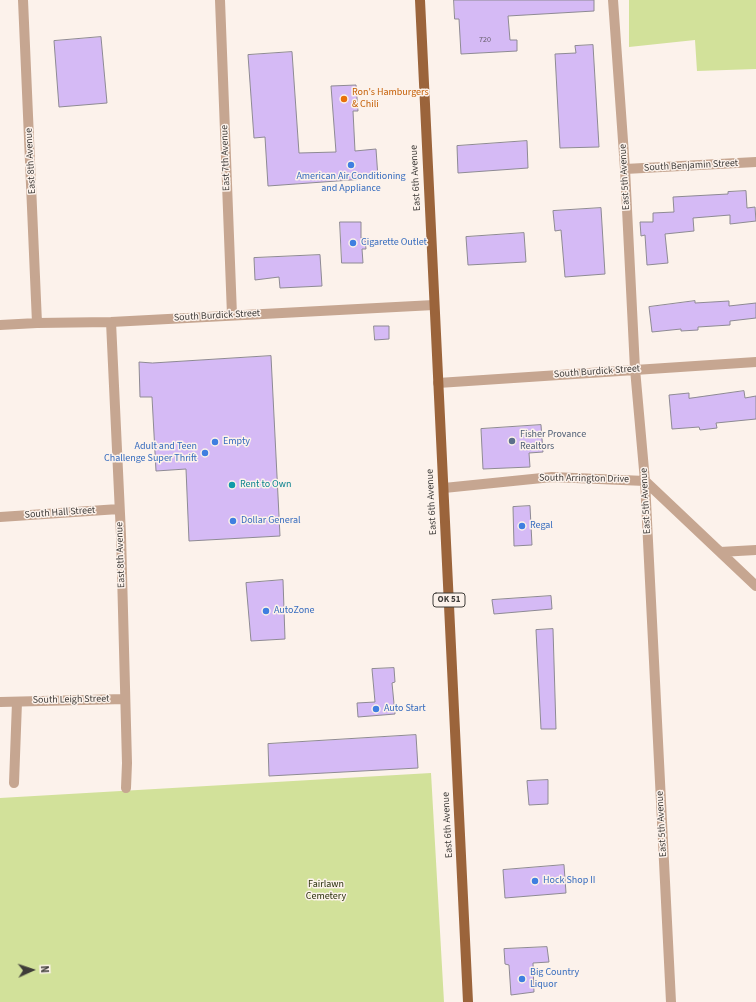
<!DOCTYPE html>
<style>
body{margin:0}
#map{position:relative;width:756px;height:1002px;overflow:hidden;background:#fcf2eb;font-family:"Source Sans 3",sans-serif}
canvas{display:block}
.north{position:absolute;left:12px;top:950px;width:40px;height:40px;-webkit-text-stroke:3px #fcf2eb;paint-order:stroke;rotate:87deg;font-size:11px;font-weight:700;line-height:16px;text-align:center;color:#3f3c39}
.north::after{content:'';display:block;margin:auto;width:14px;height:18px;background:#3f3c39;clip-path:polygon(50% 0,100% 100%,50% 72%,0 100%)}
</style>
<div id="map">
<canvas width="756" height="1002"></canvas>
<div class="north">N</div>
</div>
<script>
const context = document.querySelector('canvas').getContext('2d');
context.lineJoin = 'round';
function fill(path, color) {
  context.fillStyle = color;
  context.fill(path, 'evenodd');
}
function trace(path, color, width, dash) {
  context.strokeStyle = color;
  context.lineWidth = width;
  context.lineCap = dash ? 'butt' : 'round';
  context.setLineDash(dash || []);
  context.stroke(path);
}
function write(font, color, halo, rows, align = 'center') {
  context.font = font + ' "Source Sans 3",sans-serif';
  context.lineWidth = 3;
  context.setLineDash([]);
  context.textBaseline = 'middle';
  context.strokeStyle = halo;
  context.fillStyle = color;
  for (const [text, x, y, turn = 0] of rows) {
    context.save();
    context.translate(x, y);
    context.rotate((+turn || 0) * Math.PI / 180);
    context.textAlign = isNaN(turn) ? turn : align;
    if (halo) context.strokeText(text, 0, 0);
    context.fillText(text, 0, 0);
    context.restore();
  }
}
fill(new Path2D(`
 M 629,0 L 756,0 L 756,69 L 697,71 L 695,40 L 629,47 Z
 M 431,773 L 444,1002 L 0,1002 L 0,798 Z`), '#d2e19a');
const building = new Path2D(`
 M 454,0 L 594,0 L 594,11 L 508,16 L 510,40 L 517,40 L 517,51 L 461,54 L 459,19 L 455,19 Z
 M 101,37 L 107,103 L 59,107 L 54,41 Z
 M 593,45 L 599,147 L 560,148 L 555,54 L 576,53 L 575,46 Z
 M 292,52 L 299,153 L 336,152 L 331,86 L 356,85 L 358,111 L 353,111 L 355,151 L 376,149 L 378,178 L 268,186 L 265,137 L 254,138 L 248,55 Z
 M 527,141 L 528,168 L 458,173 L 457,146 Z
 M 746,191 L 747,208 L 755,207 L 756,221 L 730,224 L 730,215 L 693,218 L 694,231 L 665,234 L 668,263 L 647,265 L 645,235 L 641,236 L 640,222 L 653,222 L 653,213 L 674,212 L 673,197 L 728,194 L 728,192 Z
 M 601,208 L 605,274 L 565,277 L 561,230 L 555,231 L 553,211 Z
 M 340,222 L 361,222 L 361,238 L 365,238 L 366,249 L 362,249 L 363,263 L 342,263 Z
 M 524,233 L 526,262 L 468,265 L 466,237 Z
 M 320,255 L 322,286 L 280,288 L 279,277 L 255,280 L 254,258 Z
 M 695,301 L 695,303 L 729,301 L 729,306 L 756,303 L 756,318 L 730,321 L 730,325 L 698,327 L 698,330 L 681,331 L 681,329 L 652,332 L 649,307 Z
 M 374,326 L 389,326 L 389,339 L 375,340 Z
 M 271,356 L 280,536 L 189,541 L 186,469 L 156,471 L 152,397 L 140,397 L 139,362 L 152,363 Z
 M 744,391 L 745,398 L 756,396 L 756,419 L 716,423 L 717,428 L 700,430 L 699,427 L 672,429 L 669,395 L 689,393 L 689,398 Z
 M 541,425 L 543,452 L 529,453 L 530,467 L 483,469 L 481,429 Z
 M 530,506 L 532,545 L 514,546 L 513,507 Z
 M 283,580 L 285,639 L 251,641 L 246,583 Z
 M 551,596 L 552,609 L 494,614 L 492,600 Z
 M 553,629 L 556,729 L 541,729 L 536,630 Z
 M 394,668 L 395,682 L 392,683 L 395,714 L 358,717 L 357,703 L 375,702 L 372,669 Z
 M 416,735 L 418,768 L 269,776 L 268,744 Z
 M 548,780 L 548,804 L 529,805 L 527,781 Z
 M 564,865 L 566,893 L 505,898 L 503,870 Z
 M 547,947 L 549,962 L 533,963 L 534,992 L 511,995 L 509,965 L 505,964 L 504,949 Z`);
fill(building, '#d5baf5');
trace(building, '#8e8a93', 1);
trace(new Path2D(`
 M 23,0 L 37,323
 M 220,0 L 232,315
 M 613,0 L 625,169 L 635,369 L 645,481 L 671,1002
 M 625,169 L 756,162
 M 111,322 L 121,535 L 127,763 L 126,788
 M 0,325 L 37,323 L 111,322 L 434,305
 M 438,383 L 756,362
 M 444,488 L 552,477 L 645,481 L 756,586
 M 0,517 L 119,509
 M 720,552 L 756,550
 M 0,702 L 125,699
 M 14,783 L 17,702`), '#c6a691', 10);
trace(new Path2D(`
 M 420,0 L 468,1002`), '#9b643b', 10);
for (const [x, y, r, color] of [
 [344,99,4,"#e8710a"],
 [351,165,4,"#3f7fe0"],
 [353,243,4,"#3f7fe0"],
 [512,441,4,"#5c6f8a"],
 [215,442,4,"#3f7fe0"],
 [205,453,4,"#3f7fe0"],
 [232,485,4,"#0f9aa8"],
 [233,521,4,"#3f7fe0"],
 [522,526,4,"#3f7fe0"],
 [266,611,4,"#3f7fe0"],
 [376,709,4,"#3f7fe0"],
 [535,881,4,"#3f7fe0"],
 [522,979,4,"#3f7fe0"]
]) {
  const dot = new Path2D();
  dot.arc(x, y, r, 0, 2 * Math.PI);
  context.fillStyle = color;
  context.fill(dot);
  trace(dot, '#fcf2eb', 1.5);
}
write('8px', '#645c68', null, [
 ["720",485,40]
]);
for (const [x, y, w] of [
 [449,600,32]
]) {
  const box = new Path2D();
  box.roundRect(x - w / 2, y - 7, w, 14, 3);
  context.fillStyle = '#fcf2eb';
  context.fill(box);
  trace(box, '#3f3c39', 1);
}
write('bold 9px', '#3f3c39', null, [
 ["OK 51",449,600]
]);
write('10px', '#c56008', '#fcf2eb', [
 ["Ron's Hamburgers",352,93],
 ["& Chili",352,105]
], 'left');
write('10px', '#3f3c39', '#fcf2eb', [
 ["East 7th Avenue",226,158,-92],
 ["East 8th Avenue",31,161,-93],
 ["South Benjamin Street",691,166,-3],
 ["East 5th Avenue",625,177,-93],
 ["East 6th Avenue",416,178,-93],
 ["South Burdick Street",217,316,-3],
 ["South Burdick Street",597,372,-4],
 ["South Arrington Drive",584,479,1],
 ["East 5th Avenue",646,501,-93],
 ["East 6th Avenue",432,502,-93],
 ["South Hall Street",60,513,-4],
 ["East 8th Avenue",121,555,-92],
 ["South Leigh Street",71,700,-1],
 ["East 5th Avenue",662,824,-93],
 ["East 6th Avenue",448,825,-93]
]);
write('10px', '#366cbe', '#fcf2eb', [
 ["American Air Conditioning",351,177,"center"],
 ["and Appliance",351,189,"center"],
 ["Cigarette Outlet",361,243],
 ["Empty",223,442],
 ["Adult and Teen",197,447,"right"],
 ["Challenge Super Thrift",197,459,"right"],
 ["Dollar General",241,521],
 ["Regal",530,526],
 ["AutoZone",274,611],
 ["Auto Start",384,709],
 ["Hock Shop II",543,881],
 ["Big Country",530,973],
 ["Liquor",530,985]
], 'left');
write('10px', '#4e5e75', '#fcf2eb', [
 ["Fisher Provance",520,435],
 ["Realtors",520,447]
], 'left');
write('10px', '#0d838f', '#fcf2eb', [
 ["Rent to Own",240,485]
], 'left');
write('10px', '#2a300c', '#fcf2eb', [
 ["Fairlawn",326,885],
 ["Cemetery",326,897]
]);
</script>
